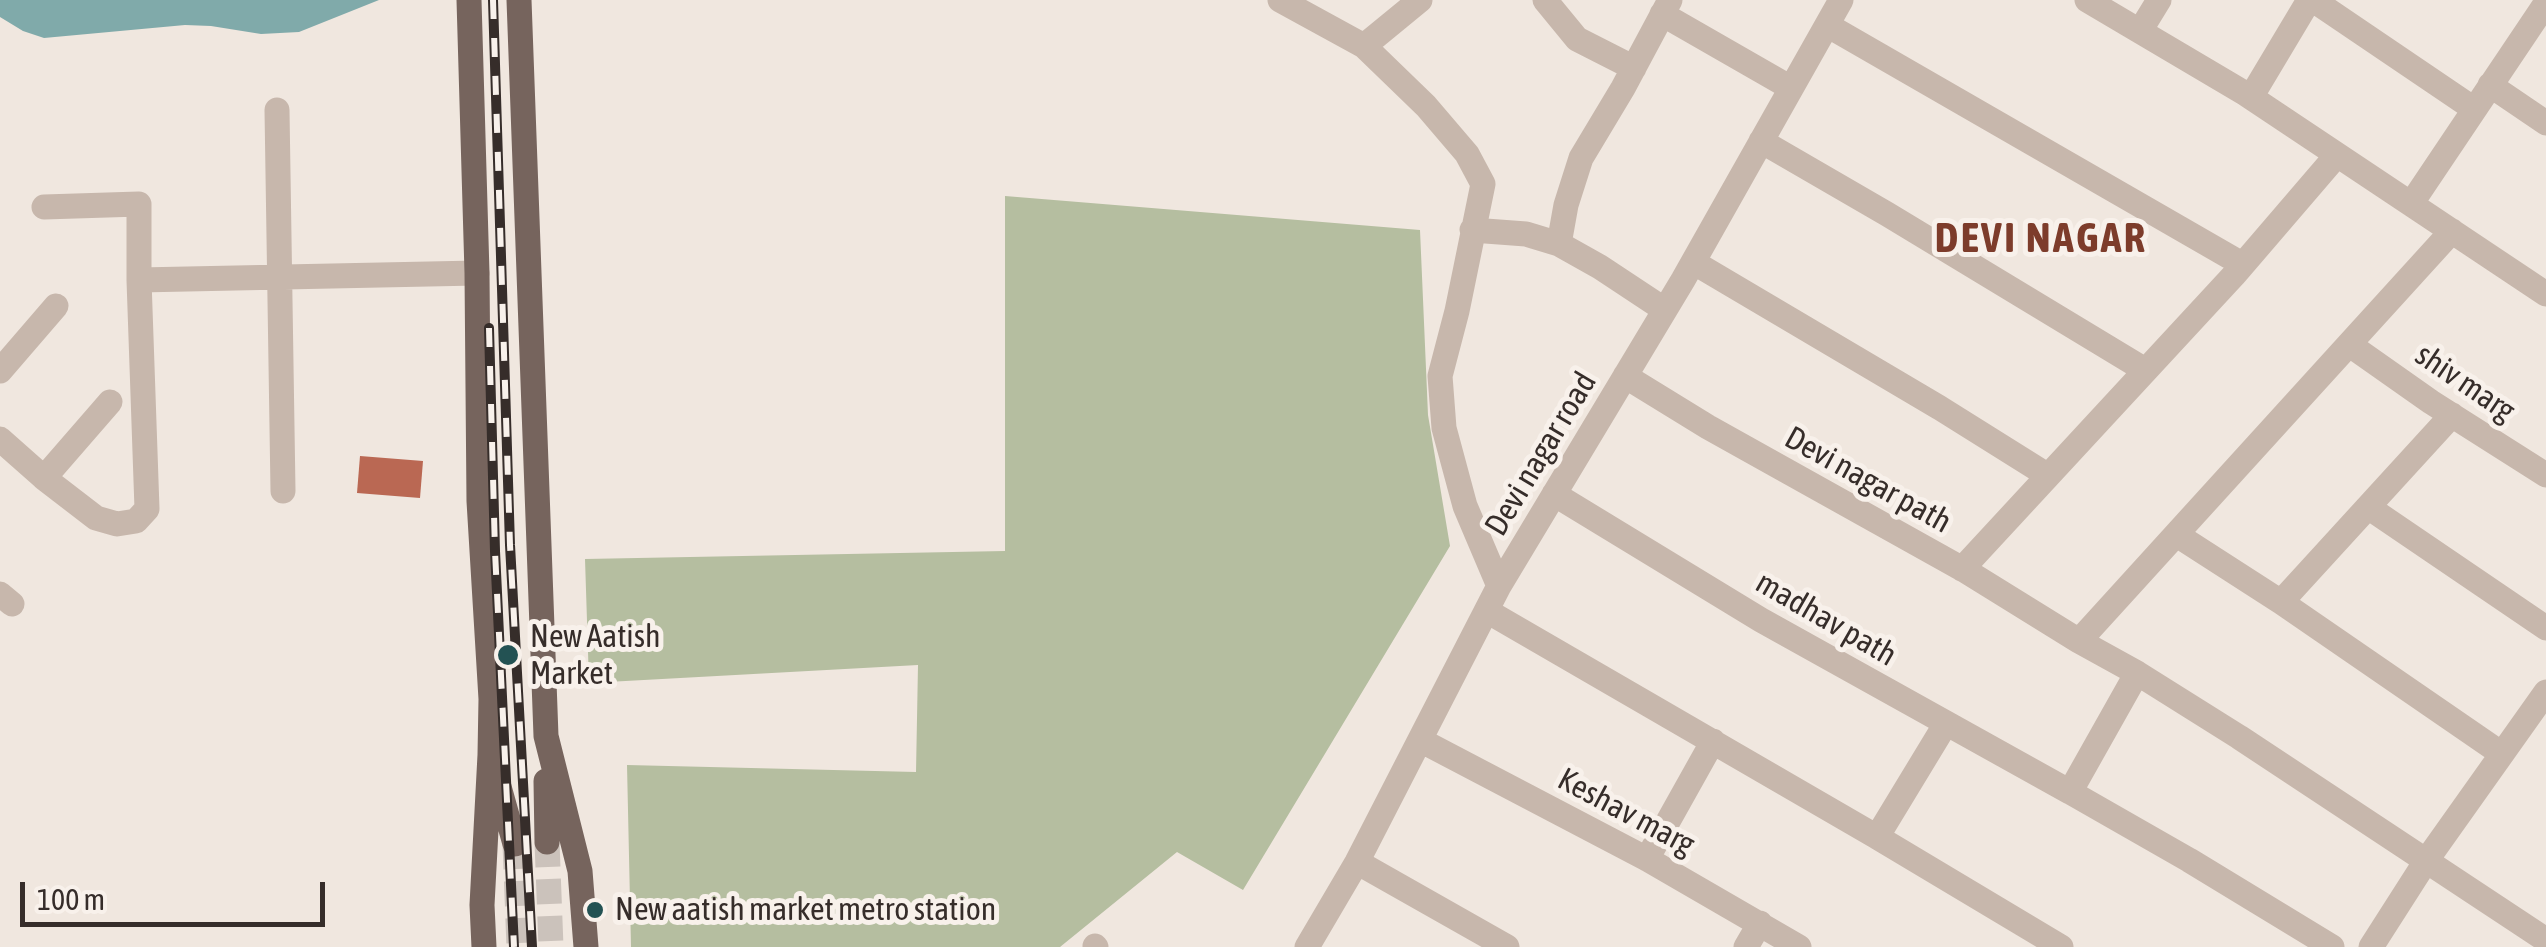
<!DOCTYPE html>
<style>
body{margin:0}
#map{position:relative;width:2546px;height:947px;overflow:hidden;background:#f0e7df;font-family:"Asap Condensed",sans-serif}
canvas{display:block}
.scale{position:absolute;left:20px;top:882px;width:305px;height:45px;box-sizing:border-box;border:5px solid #362d2a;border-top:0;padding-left:12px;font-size:30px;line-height:35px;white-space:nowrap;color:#362d2a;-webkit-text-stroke:8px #f8f1eb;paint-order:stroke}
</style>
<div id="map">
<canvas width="2546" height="947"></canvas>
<div class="scale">100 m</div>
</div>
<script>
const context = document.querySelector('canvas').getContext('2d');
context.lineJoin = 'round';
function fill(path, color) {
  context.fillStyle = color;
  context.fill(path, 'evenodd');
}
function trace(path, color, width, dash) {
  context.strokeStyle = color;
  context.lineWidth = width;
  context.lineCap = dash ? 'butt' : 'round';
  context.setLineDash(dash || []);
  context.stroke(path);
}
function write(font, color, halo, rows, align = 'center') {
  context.font = font + ' "Asap Condensed",sans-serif';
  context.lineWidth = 10;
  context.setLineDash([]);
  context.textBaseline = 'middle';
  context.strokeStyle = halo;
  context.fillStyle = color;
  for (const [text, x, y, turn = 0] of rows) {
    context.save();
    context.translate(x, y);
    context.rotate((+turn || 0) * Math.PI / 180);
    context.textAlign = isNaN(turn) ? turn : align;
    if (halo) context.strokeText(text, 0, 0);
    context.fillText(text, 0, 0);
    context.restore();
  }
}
fill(new Path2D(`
 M 1005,196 L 1420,230 L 1428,415 L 1450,546 L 1243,890 L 1177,852 L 1060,947 L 631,947 L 627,765 L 916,772 L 918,665 L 589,683 L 585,559 L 1005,551 Z`), '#b5bea0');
fill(new Path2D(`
 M 0,0 L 379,0 L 299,32 L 261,34 L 211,26 L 185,25 L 44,38 L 23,31 L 0,17 Z`), '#80aaaa');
fill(new Path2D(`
 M 360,456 L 423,461 L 420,498 L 357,493 Z`), '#ba6853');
trace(new Path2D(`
 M 547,842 L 551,947
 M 515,844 L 519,947`), '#cbc2bb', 25, [25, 12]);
trace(new Path2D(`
 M 1280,0 L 1364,46 L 1426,106 L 1467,154 L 1483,184 L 1457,311 L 1440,376 L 1444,428 L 1465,506 L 1499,586
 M 1545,0 L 1577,39 L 1634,68
 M 2087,0 L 2246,94 L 2546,294
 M 2313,0 L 2474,109
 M 1662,14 L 1791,88
 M 1827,25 L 2242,264
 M 2140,31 L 2159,0
 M 1364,46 L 1420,0
 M 2490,85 L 2546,123
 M 2251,97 L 2309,0
 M 277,110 L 283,491
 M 1761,141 L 1887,214 L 2145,370
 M 2411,204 L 2546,3
 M 1472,230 L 1526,234 L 1559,244
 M 2452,231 L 2079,641 L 2137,673 L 2239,737 L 2546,940
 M 1693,262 L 1940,408 L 2047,475
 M 139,280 L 477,273
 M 1665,310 L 1600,267 L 1559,244 L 1566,205 L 1581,158 L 1623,88 L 1670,0
 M 2350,345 L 2431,402 L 2546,475
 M 0,371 L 56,306
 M 1625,376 L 1708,427 L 1966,571 L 2079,641
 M 2452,415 L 2281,602 L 2502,754
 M 0,439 L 44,478 L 96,518 L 117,524 L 136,521 L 147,509 L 139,280 L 139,204 L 44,207
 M 44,478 L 110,402
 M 1554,494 L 1761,620 L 2070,792
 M 2368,507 L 2546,628
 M 2177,535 L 2281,602
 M 1962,569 L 2234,275 L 2337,155
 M 0,594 L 12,604
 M 1487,611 L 1877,837 L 1945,725
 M 2137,673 L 2070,792 L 2189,860 L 2332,947
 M 1420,740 L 1647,859 L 1799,947
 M 1877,837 L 2061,947
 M 1647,859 L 1713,741
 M 1357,862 L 1507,947
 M 1095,946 L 1096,947
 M 1307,947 L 1357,862 L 1499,586 L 1683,280 L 1841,0
 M 1746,947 L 1760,923
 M 2371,947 L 2426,861 L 2546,692`), '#c7b7ac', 25);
trace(new Path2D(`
 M 469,0 L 477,273 L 479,501 L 491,699 L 490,755 L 482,905 L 484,947
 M 519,0 L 546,736 L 580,871 L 586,947
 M 496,776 L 515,844
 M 546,781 L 547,842`), '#76645d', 25);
const rail = new Path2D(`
 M 493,0 L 510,545 L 532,947
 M 489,328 L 495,551 L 514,947`);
trace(rail, '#362d2a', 10);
trace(rail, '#f8f1eb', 6, [19]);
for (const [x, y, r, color] of [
 [508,655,12,"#235253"],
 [595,910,10,"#235253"]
]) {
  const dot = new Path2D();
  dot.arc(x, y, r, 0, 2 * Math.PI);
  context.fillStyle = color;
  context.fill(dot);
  trace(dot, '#f8f1eb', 4);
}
write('32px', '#362d2a', '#f8f1eb', [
 ["shiv marg",2465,383,34],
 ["Devi nagar road",1541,454,-59],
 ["Devi nagar path",1868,480,29],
 ["madhav path",1826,619,30],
 ["Keshav marg",1626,812,28]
]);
write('32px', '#362d2a', '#f8f1eb', [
 ["New Aatish",530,637],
 ["Market",530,674],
 ["New aatish market metro station",615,910]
], 'left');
context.letterSpacing = '2.5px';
write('bold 42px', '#7d3c2b', '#f8f1eb', [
 ["DEVI NAGAR",2041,239]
]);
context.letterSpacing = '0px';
</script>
